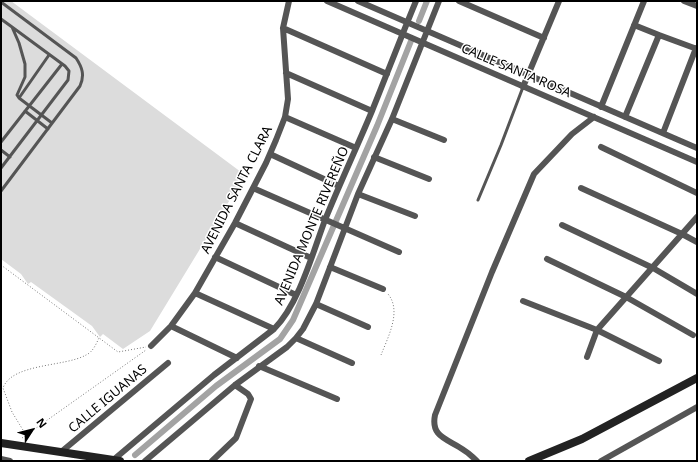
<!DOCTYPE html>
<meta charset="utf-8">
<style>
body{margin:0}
#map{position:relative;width:698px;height:462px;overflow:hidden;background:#fff;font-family:"Noto Sans",sans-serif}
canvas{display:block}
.frame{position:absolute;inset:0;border:2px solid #000;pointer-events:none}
.north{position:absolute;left:12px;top:410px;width:40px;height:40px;-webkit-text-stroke:3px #fff;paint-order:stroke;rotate:54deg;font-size:11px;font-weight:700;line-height:16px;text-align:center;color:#000}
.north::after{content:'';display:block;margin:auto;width:14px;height:18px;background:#000;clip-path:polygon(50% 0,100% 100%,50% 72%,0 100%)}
</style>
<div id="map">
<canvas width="698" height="462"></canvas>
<div class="frame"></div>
<div class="north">N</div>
</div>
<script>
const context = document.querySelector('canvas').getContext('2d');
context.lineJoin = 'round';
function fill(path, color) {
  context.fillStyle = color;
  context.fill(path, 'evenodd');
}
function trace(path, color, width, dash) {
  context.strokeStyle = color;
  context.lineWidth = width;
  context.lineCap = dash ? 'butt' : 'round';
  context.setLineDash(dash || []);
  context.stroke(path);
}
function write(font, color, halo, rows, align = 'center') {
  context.font = font + ' "Noto Sans",sans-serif';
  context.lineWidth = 3;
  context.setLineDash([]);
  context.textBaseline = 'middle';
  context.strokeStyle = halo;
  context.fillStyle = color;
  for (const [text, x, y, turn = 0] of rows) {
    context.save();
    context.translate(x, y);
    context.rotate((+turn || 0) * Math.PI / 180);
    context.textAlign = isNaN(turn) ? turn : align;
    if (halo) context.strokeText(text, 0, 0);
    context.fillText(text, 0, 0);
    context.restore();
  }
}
fill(new Path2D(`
 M 1,1 L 11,1 L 245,175 L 150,331 L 123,349 L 103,334 L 100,337 L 92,326 L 31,282 L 28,284 L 21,274 L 1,259 Z`), '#dcdcdc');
trace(new Path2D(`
 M 419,21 L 427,1
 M 135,455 L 216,386 L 280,339 L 293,320 L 377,126 L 411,41`), '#a3a3a3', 6);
trace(new Path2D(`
 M 1,265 L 118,352 L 146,347
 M 381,355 C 388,337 402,311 388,294
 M 26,435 L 12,412 L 3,388 C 12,363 65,367 86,355 C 93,352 96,344 99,338
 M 22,438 L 146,350`), '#777', 1, [1, 2]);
trace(new Path2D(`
 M 1,2 L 76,58 C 82,67 85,75 80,86 L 1,191
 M 1,19 L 12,27 L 19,43 L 25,64 L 25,77 L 17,95 L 19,98 L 52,123
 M 19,98 L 49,55
 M 25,111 L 48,129
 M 1,142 L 62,64
 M 1,150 L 10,157
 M 1,168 L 68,80 L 69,71 L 65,66 L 12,27
 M 478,200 L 501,145 L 523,87`), '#555', 3);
trace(new Path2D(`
 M 327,1 L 697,162
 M 358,1 L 697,148
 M 459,1 L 544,38
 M 684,1 L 697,6
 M 634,25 L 659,35
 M 283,28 L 387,74
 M 286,73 L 372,111
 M 523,87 L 559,1
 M 601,107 L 644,1
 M 285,117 L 356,148
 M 625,117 L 659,35 L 697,49
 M 392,119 L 444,140
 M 663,133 L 696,48
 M 601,147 L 697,193
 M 270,154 L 339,186
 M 374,157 L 429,179
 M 253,188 L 399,252
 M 581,188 L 682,234 L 697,242
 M 358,194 L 415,216
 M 235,223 L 311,258
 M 562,225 L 653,268 L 697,294
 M 215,257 L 296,295
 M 547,259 L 626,297 L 693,335
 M 330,267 L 383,289
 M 195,293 L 274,329
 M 523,301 L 597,330 L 659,361
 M 316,304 L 368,327
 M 171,326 L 237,358
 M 296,338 L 352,363
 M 151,346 L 171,326 L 195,293 L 235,223 L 266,163 L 276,140 L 285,117 L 288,99 L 283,28 L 289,1
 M 587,357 L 597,330 L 697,217
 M 259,366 L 337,399
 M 61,452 L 168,363
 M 1,459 L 10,461
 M 112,461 L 214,375 L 274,329 C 299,304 313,252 325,220 C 340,183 357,147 372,111 C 387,74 401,37 416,1
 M 145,461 L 235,385 L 287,347 L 296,338 L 303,329 L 316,304 L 358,194 L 392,119 L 439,1
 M 212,461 L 236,438 L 251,399 L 248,394 L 235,385
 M 477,461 C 472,456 466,451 459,447 C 444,438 431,435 435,415 L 492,272 L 534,174 L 572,134 L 594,117
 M 601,461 L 697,407`), '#555', 6);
trace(new Path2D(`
 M 1,443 L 120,461
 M 529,461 L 582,439 L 697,378`), '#222', 8);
write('13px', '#000', '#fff', [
 ["CALLE SANTA ROSA",516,71,23],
 ["AVENIDA SANTA CLARA",237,190,-63],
 ["AVENIDA MONTE RIVEREÑO",312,226,-67],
 ["CALLE IGUANAS",108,399,-40]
]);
</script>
